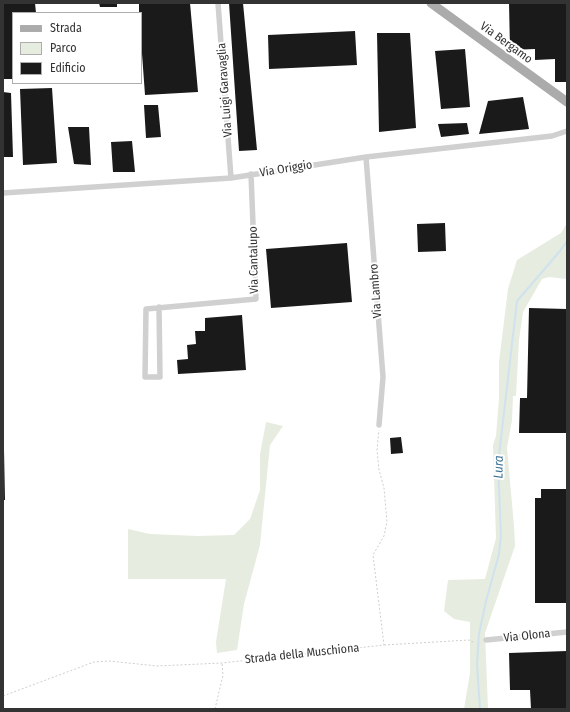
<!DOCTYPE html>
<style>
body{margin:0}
#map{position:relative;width:570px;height:712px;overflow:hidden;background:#fff;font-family:"Fira Sans Condensed",sans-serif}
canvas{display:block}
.frame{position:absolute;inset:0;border:4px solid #333;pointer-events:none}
.legend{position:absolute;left:12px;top:12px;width:130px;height:72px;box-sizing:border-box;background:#fff;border:1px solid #adadad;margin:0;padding:5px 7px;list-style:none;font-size:12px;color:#333}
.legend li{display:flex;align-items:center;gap:8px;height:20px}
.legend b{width:20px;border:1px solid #adadad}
</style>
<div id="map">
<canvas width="570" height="712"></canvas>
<div class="frame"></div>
<ul class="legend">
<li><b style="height:5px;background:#ababab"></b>Strada</li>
<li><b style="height:11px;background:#e6ecdf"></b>Parco</li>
<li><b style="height:11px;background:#1a1a1a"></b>Edificio</li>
</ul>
</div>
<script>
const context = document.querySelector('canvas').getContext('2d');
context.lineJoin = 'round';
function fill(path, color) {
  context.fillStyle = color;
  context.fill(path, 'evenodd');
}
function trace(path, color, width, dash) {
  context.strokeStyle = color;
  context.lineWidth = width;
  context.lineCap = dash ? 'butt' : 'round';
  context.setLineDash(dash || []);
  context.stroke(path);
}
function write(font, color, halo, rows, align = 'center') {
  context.font = font + ' "Fira Sans Condensed",sans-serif';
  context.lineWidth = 4;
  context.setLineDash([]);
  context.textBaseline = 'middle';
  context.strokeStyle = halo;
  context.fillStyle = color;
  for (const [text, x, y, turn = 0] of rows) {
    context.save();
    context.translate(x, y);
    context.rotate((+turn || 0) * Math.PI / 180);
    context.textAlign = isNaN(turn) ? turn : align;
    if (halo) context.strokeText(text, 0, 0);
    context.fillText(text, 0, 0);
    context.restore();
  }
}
fill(new Path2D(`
 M 567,223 L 567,279 L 549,277 L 542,279 L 523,312 L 519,340 L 516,396 L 513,396 L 512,420 L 507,448 L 514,526 L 515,546 L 485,633 L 488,709 L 464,709 L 470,673 L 470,622 L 454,619 L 444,611 L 448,580 L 485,579 L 496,538 L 493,445 L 496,436 L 499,399 L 499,362 L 508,289 L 517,260 L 561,233 Z
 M 266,422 L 283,426 L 270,445 L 260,545 L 244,604 L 237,650 L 217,653 L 216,642 L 226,579 L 128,579 L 128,529 L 150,534 L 198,536 L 234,535 L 250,519 L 260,490 L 260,454 Z`), '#e6ecdf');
trace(new Path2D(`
 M 480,709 L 477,664 L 479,634 L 486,601 L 499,554 L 501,535 L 498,464 L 517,301 L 560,251 L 567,241`), '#cfe2ee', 2);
fill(new Path2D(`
 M 3,3 L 35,3 L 36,13 L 13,13 L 13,79 L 3,79 Z
 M 99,3 L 117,3 L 117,7 L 100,7 Z
 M 139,3 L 190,3 L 198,92 L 145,95 L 141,40 L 141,13 L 139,13 Z
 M 229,3 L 243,3 L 257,150 L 239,151 Z
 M 509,3 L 567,3 L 567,82 L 555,82 L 555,59 L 535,60 L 535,49 L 510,50 Z
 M 355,31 L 357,65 L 269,69 L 268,35 Z
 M 377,33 L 410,33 L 416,128 L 379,132 Z
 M 465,49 L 470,107 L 441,109 L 435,51 Z
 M 52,88 L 57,163 L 23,165 L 20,89 Z
 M 3,92 L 11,93 L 13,157 L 3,157 Z
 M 523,97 L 529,129 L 479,134 L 488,101 Z
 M 144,105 L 158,105 L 161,137 L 146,138 Z
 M 467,123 L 469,134 L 441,137 L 438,124 Z
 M 68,127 L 89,127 L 91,165 L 74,164 Z
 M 132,141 L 135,172 L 113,172 L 111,142 Z
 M 445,223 L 446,251 L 418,252 L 417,224 Z
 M 347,243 L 352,302 L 271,308 L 266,249 Z
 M 529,308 L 567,309 L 567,433 L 519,433 L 520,398 L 527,398 Z
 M 242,315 L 246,370 L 178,374 L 177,360 L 188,359 L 187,345 L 196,344 L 195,331 L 205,331 L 205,318 Z
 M 401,437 L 403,453 L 391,454 L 390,438 Z
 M 3,450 L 4,450 L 5,500 L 3,500 Z
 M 541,489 L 567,489 L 567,603 L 535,603 L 535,498 L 541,498 Z
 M 567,651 L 567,709 L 531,709 L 530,690 L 510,690 L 509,653 Z`), '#1a1a1a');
trace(new Path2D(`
 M 384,645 L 469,640 L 473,642
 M 3,696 L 94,662 L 109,661 L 157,666 L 222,663 L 384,645 L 373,555 L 384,536 L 387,522 L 384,488 L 379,470 L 377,450 L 379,430
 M 215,709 L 223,675 L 222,663`), '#cdcdcd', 1, [2, 2]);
trace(new Path2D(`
 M 218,3 L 231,178
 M 366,157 L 383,377 L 379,425
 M 3,193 L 231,178 L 366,157 L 552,136 L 567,131
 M 159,307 L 160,377 L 145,377 L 146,309 L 256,299 L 251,174
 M 486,640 L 567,632`), '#d0d0d0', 5.5);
trace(new Path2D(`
 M 431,3 L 567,102`), '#ababab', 9);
write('12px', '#333', '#fff', [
 ["Via Bergamo",506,43,36],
 ["Via Luigi Garavaglia",225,90,-94],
 ["Via Origgio",286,169,-9],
 ["Via Cantalupo",254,260,-91],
 ["Via Lambro",376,291,-94],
 ["Via Olona",527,636,-6],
 ["Strada della Muschiona",302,654,-6]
]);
write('italic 13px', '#3f7597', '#fff', [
 ["Lura",499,467,-89]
]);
</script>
